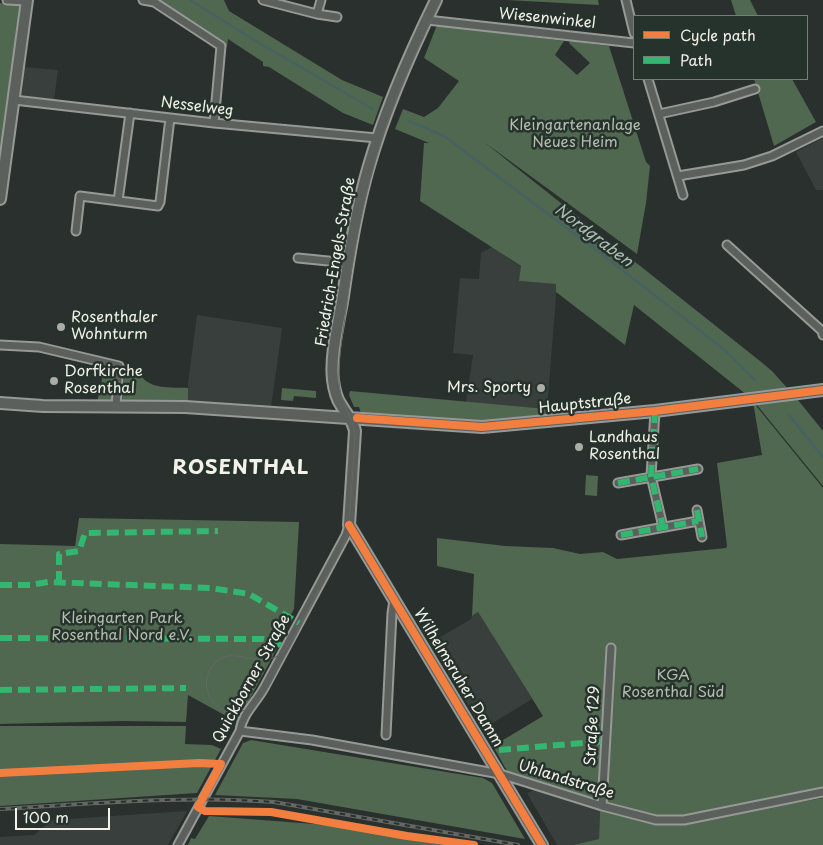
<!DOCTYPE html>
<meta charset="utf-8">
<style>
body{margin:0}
#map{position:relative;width:823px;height:845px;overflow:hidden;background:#29302d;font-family:"Playpen Sans",sans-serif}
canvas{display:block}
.legend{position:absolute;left:633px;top:15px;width:175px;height:65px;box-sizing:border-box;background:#26332d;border:1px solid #787f78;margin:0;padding:6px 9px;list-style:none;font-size:15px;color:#f4f1e8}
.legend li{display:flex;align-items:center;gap:10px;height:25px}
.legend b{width:25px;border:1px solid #787f78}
.scale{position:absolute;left:15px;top:808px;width:95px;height:22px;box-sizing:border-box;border:2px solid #f4f1e8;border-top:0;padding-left:6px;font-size:15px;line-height:18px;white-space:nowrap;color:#f4f1e8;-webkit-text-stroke:4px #26332d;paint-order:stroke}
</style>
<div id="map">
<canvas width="823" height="845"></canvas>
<ul class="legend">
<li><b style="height:6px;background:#f27e40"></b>Cycle path</li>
<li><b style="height:6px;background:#33b770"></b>Path</li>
</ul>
<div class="scale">100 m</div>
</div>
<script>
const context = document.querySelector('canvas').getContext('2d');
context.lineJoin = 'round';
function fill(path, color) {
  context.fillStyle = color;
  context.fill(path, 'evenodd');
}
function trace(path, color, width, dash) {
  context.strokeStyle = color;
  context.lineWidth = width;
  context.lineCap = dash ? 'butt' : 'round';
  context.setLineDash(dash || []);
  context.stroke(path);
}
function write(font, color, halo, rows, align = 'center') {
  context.font = font + ' "Playpen Sans",sans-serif';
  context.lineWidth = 5;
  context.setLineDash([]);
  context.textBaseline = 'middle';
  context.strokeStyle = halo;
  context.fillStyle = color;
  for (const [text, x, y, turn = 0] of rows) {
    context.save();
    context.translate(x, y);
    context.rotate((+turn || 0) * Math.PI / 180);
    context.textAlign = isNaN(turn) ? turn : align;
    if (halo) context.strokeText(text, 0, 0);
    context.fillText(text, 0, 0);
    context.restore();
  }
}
fill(new Path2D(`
 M 23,67 L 58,70 L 54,100 L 20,95 Z
 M 823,138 L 823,190 L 816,190 L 796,152 Z
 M 492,247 L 521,267 L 520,281 L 557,284 L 547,409 L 466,402 L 473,355 L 453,353 L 460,278 L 479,279 L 481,253 Z
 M 197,315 L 282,328 L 271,407 L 188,405 L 188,383 Z
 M 478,612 L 532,699 L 483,729 L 430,643 L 471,619 L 472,616 Z
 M 534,790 L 600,811 L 599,839 L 573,845 L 557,845 L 527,793 Z
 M 187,811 L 168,845 L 0,845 L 0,837 L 34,835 L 52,820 Z`), '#393f3c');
fill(new Path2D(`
 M 153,0 L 224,0 L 229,11 L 342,80 L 383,97 L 373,125 L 343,113 L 269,67 L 263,66 L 263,62 L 228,39 L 227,47 Z
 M 506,0 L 598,0 L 599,5 Z
 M 731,0 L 750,0 L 758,16 L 736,16 Z
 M 0,3 L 20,4 L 0,156 Z
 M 437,25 L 564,41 L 555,55 L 577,75 L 590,63 L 569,43 L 570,41 L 609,46 L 646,162 L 650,166 L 646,203 L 637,254 L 484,142 L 760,361 L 772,371 L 798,400 L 823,431 L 823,486 L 752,399 L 634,305 L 625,345 L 556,292 L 556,284 L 519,281 L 521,266 L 420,201 L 424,143 L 429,143 L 395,129 L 403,109 L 424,117 L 438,108 L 459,81 L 424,58 Z
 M 754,79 L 792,79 L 816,122 L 774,146 Z
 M 77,358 L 114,371 L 115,374 L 114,401 L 112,403 L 97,402 L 104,370 Z
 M 132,372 L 140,374 C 149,390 172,387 188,388 L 188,405 L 122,402 L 124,379 Z
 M 282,388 L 316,391 L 316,398 L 294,396 L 293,401 L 281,400 Z
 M 350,391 L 547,409 L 564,416 L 486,424 L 361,413 L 359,407 L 354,407 L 349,395 Z
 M 753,402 L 823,488 L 823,787 L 679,816 L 659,816 L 597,799 L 507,771 L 493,746 L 543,716 L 478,612 L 472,616 L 474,574 L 437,566 L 437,538 L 505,546 L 553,548 L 580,554 L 603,552 L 617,559 L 726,548 L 727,546 L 717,463 L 762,455 Z
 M 586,475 L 598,476 L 597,496 L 585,495 Z
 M 79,518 L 299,522 L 294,609 L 275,644 L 277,648 L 273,656 L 237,722 L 188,695 L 186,722 L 124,721 L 0,724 L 0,544 L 75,546 Z
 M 0,726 L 186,726 L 185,744 L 212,745 L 221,749 L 197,793 L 0,806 Z
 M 251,740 L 483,778 L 492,783 L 525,839 L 297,799 L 215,795 L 243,743 Z
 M 823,798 L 823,845 L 573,845 L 599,839 L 600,811 L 649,823 L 672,824 Z
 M 209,816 L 354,827 L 442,845 L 188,845 L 191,838 L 195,839 Z`), '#506750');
trace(new Path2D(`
 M 190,0 L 254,40 L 373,109
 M 409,121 L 444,136 L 612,262 L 726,351 L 755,380
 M 788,414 L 823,457`), '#446267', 2);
const street = new Path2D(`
 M 7,0 L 27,1
 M 143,0 L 154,2 L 221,46 L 214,123
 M 263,0 L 317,14 L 337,17
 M 626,0 L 634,33
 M 317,14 L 321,0
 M 427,20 L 634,43
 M 648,79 L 683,195
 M 14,100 L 214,123 L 377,138
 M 659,114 L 714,102 L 755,89
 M 678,176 L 744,165 L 772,156 L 823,131
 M 118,201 L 130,113
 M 76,231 L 80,196 L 158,206 L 160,202 L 170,118
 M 727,245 L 822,331 L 823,335
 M 298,258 L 348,263
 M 0,345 L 39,347 L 119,366 L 116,406
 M 655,411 L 651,476 L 663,527
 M 618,483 L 698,469
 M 697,510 L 702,537
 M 621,535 L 698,521
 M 240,731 L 312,740 L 500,774 L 602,806 L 656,820 L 684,820 L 823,792
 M 386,735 L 392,613 L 394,600
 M 602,806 L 611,648
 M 178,845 L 240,731 C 242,714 256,703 264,688 C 291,637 319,586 346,535 L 349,525`);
const secondary = new Path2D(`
 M 436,0 C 409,55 385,110 368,169 C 356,211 349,254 343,296 C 339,321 330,356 333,380 C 334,388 336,398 341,405 C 346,414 353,420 355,431 L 349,525 L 542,845
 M 0,199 L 27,0
 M 0,403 L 43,406 L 185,407 L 482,427 L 655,411 L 823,390`);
trace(street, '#969996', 11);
trace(secondary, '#969996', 14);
trace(street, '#5c605c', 7);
trace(secondary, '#5c605c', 10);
trace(new Path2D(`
 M 317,592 C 306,617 293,642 279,667 C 272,680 266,695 254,705 C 246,711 236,714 226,711 C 217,708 210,701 208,693 C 205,685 206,677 210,670 C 226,639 257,671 279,655 C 291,647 307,611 315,597 C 327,574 345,551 349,525 L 355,435 C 353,416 339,401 339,381 C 338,358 343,333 346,310 C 353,252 364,195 382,139 C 397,91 419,46 441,0`), '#646764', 1);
const rail = new Path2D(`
 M 0,809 C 91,804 182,795 274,802 L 518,845`);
trace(rail, '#646764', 4);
trace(rail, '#26332d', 2, [5.5]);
trace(new Path2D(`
 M 655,411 L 651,476 L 663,527
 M 618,483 L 698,469
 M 697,510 L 702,537
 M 621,535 L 698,521
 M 59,583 L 59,554 L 79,551 L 85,533 L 218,531
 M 0,585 L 30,585 L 48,582 L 211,588 L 249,594 L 299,623
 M 0,638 L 263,639 L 275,642 L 285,648
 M 0,690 L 186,688
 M 499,750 L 606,741`), '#33b770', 6, [12, 6]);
trace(new Path2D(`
 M 357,418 L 482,427 L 655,411 L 823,390
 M 349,525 L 542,845
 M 0,773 L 199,763 L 221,764 L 198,807 L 205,811 L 271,812 L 407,836 L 474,845`), '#f27e40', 8);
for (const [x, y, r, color] of [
 [61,327,5,"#adada7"],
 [54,381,5,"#adada7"],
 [541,388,5,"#adada7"],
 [579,447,5,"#adada7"]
]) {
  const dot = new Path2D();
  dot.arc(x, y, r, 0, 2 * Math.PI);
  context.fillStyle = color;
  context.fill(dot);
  trace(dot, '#26332d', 2);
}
write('15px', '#f4f1e8', '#26332d', [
 ["Wiesenwinkel",547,19,6],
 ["Nesselweg",197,107,7],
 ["Friedrich-Engels-Straße",336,262,-80],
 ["Hauptstraße",585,404,-6],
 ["Wilhelmsruher Damm",458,678,59],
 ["Quickborner Straße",252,679,-61],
 ["Straße 129",593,726,-87],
 ["Uhlandstraße",566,780,17]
]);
write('15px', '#b5bdae', '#26332d', [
 ["Kleingartenanlage",575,126],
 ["Neues Heim",575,143],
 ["Kleingarten Park",122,619],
 ["Rosenthal Nord e.V.",122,636],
 ["KGA",673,676],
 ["Rosenthal Süd",673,693]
]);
write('15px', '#f4f1e8', '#26332d', [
 ["Rosenthaler",71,318],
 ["Wohnturm",71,335],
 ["Dorfkirche",64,372],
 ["Rosenthal",64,389],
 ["Mrs. Sporty",531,388,"right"],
 ["Landhaus",589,438],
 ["Rosenthal",589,455]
], 'left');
write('italic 16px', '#afbab7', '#26332d', [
 ["Nordgraben",593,236,37]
]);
context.letterSpacing = '1px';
write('bold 20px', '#f4f1e8', '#26332d', [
 ["ROSENTHAL",241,468]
]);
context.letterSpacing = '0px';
</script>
